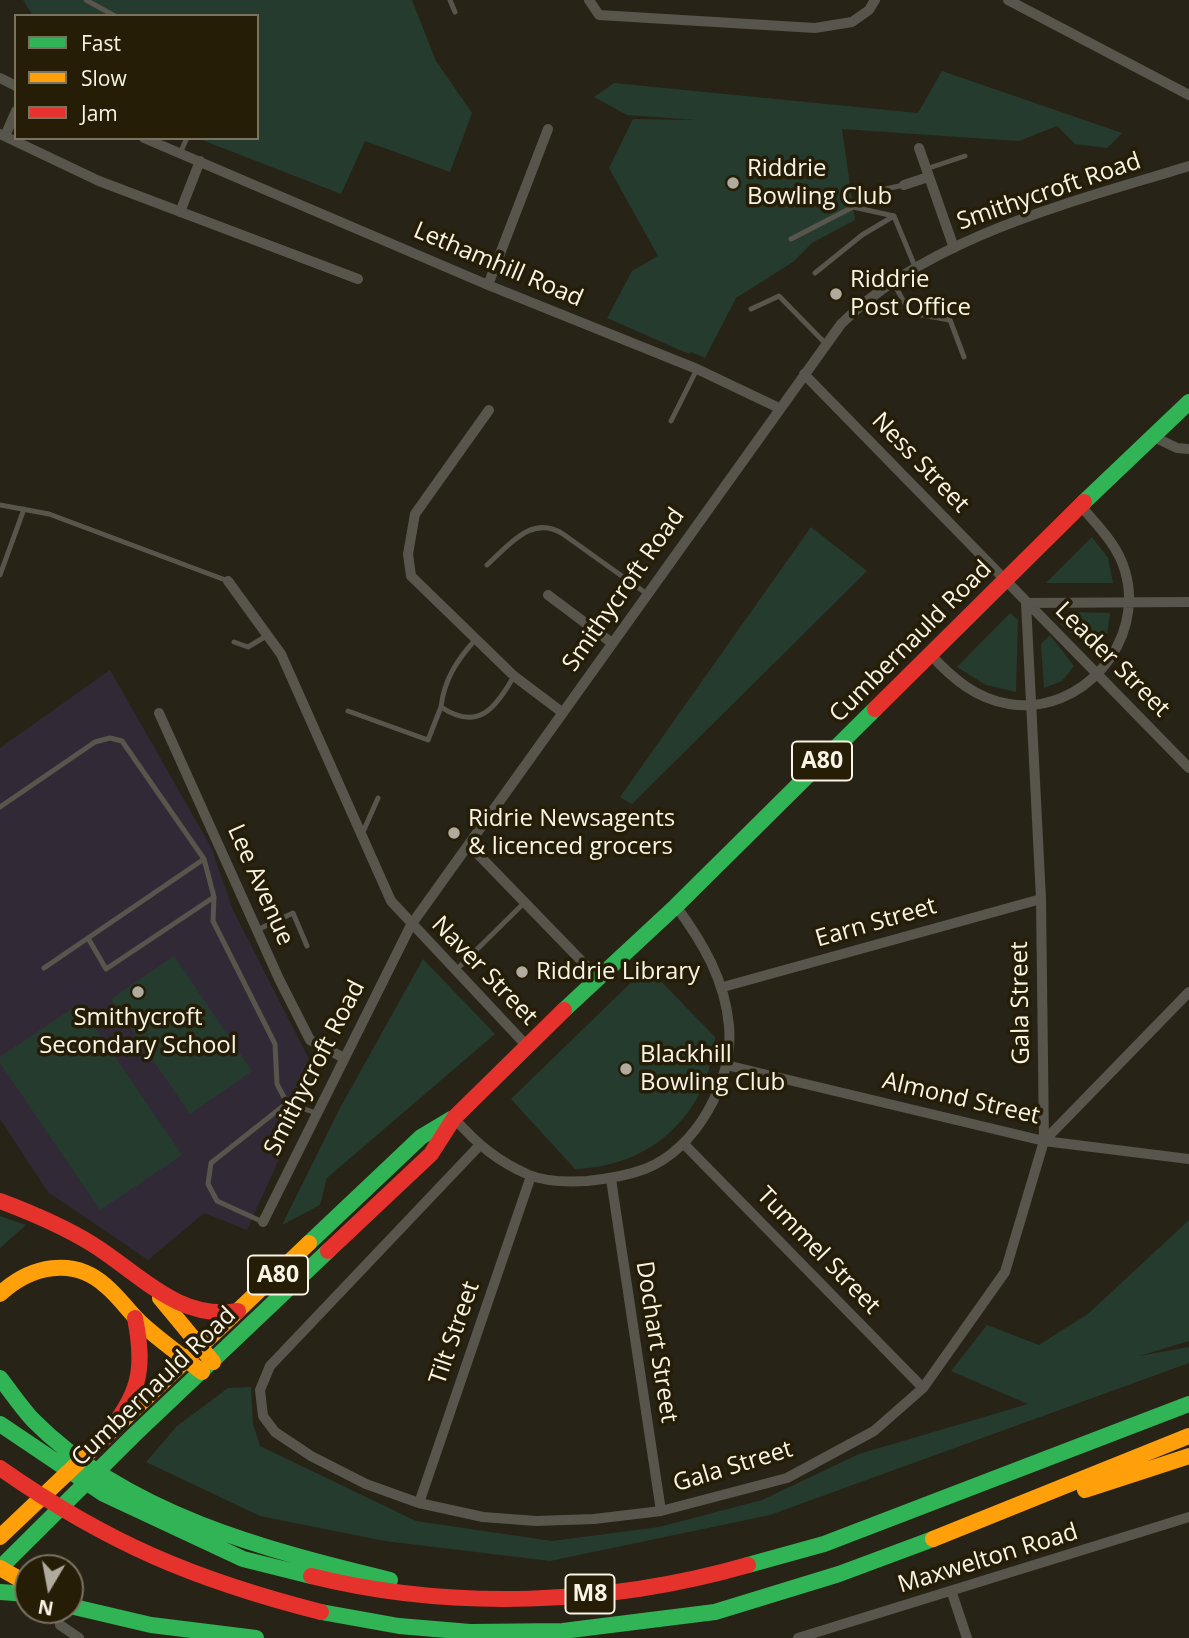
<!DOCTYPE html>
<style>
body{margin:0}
#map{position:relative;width:1189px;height:1638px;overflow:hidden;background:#282317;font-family:"Open Sans",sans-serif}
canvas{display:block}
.legend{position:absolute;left:14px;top:14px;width:245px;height:126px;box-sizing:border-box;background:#251d06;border:2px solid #7a7360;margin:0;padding:9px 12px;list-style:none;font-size:21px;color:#f9f4e6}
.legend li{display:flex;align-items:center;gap:14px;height:35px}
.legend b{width:35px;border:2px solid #7a7360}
.north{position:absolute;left:14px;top:1554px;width:70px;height:70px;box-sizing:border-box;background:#251d06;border:2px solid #7a7360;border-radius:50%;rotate:190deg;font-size:19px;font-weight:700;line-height:28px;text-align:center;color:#f9f4e6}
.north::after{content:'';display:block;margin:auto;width:24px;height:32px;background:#b0ab9e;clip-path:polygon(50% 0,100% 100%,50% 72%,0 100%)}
</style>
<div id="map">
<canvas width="1189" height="1638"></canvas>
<ul class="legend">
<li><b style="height:9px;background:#30b455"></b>Fast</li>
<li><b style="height:9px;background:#ff9f0a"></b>Slow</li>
<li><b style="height:9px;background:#e5322d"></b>Jam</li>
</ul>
<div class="north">N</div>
</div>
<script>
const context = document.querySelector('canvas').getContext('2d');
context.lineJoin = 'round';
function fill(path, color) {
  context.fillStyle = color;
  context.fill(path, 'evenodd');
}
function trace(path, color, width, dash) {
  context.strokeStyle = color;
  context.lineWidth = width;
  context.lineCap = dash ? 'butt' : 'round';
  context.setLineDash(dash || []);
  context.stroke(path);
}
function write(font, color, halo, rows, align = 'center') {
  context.font = font + ' "Open Sans",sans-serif';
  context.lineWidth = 7;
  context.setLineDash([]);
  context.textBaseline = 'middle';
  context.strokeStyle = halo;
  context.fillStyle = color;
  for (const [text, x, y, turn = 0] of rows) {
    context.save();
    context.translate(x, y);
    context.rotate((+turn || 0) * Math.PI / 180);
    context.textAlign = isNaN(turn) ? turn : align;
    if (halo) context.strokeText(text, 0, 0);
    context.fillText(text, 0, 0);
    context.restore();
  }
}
fill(new Path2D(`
 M 110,670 L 211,847 L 233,910 L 317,1075 L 247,1230 L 204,1213 L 148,1260 L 48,1192 L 0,1119 L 0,748 Z`), '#312a36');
fill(new Path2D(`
 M 23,0 L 412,0 L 436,61 L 472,113 L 450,172 L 365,141 L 341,194 L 197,138 L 257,138 L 257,16 L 33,16 Z
 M 942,71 L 1122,133 L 1107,148 L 1075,144 L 1057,126 L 1019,141 L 842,129 L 855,220 L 812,243 L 793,262 L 736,298 L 705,358 L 691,352 L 689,354 L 607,318 L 632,271 L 658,256 L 609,168 L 633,119 L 697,120 L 627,115 L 594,97 L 614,83 L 918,113 Z
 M 811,527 L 867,571 L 632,804 L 620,797 Z
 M 1092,537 L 1108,558 L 1113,583 L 1046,583 Z
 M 1071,612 L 1110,613 L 1107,635 L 1094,652 L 1060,624 Z
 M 1010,613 L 1018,620 L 1016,692 L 986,685 L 957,667 Z
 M 1050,635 L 1074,666 L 1062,681 L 1044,688 L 1041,644 Z
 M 174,956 L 252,1071 L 190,1114 L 111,999 Z
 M 423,959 L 495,1034 L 327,1178 L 320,1205 L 282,1225 L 340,1108 Z
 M 647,967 L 715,1037 C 709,1113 652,1167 575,1169 L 511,1099 Z
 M 79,1004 L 182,1155 L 100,1210 L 0,1063 L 0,1057 Z
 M 0,1216 L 26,1225 L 0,1248 Z
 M 1189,1220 L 1189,1341 L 1139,1356 L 1189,1347 L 1189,1363 L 770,1515 L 550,1561 L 385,1541 L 260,1516 L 146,1462 L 177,1426 L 228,1388 L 251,1387 L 253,1424 L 260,1446 L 416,1521 L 552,1541 L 659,1527 L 762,1500 L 859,1454 L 1028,1404 L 951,1371 L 987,1325 L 1039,1345 L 1089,1313 Z`), '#253b2e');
trace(new Path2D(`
 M 86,0 L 115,16
 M 450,0 L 455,12
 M 180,153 L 187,138
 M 926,169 L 965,156
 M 871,192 L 904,185
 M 791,239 L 853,207 L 894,216 L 916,269
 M 815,273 L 862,235 L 894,216
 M 893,282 L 910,313 L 950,320 L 964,357
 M 751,309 L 779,296 L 825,343
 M 671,421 L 697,369
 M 0,505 L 49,514 L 228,581
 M 487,565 C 509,545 532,514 563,534 L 647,594
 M 0,575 L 24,509
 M 475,640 C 457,660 444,680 441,707 C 478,732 496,708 514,676
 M 234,642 L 248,647 L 268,635
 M 348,711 L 428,740 L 441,707
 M 0,807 L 95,742 L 110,738 L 122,741 L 204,859 L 214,897 L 213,921 L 275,1044 L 277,1084 L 287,1103 L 316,1113
 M 363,832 L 378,798
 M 257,930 L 293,913 L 307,946
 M 88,938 L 106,969 L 214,897
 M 44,968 L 204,859
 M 455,971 L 525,902
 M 263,1222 L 217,1201 L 208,1184 L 211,1163 L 287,1103`), '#58554c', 5);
trace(new Path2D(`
 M 589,0 L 599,15 L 815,28 L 852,22 L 869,10 L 875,0
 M 1008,0 L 1189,95
 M 0,78 L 16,86
 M 0,134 L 99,181 L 358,279
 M 5,136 L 16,111
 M 144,138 L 488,285 L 697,369 L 779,408
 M 919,148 L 954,248
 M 904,185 L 928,177
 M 180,212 L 200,161
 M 488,285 L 548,129
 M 804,374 L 1189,768
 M 489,410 L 415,514 L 408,554 L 411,576 L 514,676 L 563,713
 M 1154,437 L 1177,448 L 1189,449
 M 228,581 L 281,654 L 391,901 L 526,1045
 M 548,595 L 612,643
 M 930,654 C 952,678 976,699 1009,704 C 1082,716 1146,641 1125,571 C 1118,545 1097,525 1080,505
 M 159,713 L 279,979 L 310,1040 L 342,1057
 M 470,846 L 599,979
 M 723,987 L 1041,899
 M 726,1065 L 1044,1141 L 1189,1159
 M 454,1118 C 477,1144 497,1161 529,1175 C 546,1182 569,1182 587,1181 C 607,1179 626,1176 645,1169 C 696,1150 734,1080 729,1026 C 725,980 703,943 676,906
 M 1044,1141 L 1189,992
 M 684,1144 L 923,1388
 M 479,1146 L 270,1366 L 260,1390 L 263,1416 L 275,1432 L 311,1456 L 366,1484 L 419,1503 L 483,1517 L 536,1521 L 594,1519 L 661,1511 L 787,1478 L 874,1431 L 923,1388 L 1005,1272 L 1044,1141 L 1041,899 L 1026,603 L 1189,602
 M 611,1179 L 661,1511
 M 263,1222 L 411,925 L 841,324 C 929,236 1073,202 1189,166
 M 419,1503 L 531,1176
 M 952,1593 L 967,1638
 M 60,1625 L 79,1638
 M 798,1638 L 1189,1517`), '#58554c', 10);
trace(new Path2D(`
 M 1084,502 L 1189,402
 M 564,1010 L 676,906 L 875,709
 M 309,1243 L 421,1137 L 451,1119
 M 0,1378 C 11,1392 21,1407 33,1420 C 126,1514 266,1550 390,1580
 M 0,1424 L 104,1494 L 243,1559 L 311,1576
 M 748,1565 L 824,1544 L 1189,1404
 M 0,1568 L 134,1435 L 328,1251
 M 0,1592 L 28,1594
 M 70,1606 L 151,1625 L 256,1638
 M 321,1612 L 399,1626 L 470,1632 L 563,1631 L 715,1612 L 839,1574 L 933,1539`), '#30b455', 16);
trace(new Path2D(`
 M 0,1294 C 30,1266 73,1256 106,1286 C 120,1298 130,1313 143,1325 C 162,1342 182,1356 202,1372
 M 160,1298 L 213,1362
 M 1085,1490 L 1189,1456
 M 0,1537 L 309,1243
 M 933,1539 L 1189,1436
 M 0,1568 L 28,1584`), '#ff9f0a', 16);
trace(new Path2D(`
 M 875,709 L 1084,502
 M 0,1201 C 32,1213 63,1226 92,1244 C 139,1273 178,1321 238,1311
 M 328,1251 L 431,1154 L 454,1118 L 564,1010
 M 105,1438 C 138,1393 146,1374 135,1318
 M 0,1468 C 107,1543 195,1580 321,1612
 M 311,1576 C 451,1611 609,1605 748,1565`), '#e5322d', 16);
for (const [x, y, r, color] of [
 [733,183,7,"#b0ab9e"],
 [836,294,7,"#b0ab9e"],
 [454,833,7,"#b0ab9e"],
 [522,972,7,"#b0ab9e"],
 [138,992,7,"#b0ab9e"],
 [626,1069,7,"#b0ab9e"]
]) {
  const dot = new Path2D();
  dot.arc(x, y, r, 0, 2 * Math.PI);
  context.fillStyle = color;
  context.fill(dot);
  trace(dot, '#251d06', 2.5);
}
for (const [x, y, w] of [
 [822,761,60],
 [278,1275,60],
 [590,1594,49]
]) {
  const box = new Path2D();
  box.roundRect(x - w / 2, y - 19.5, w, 39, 5);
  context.fillStyle = '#251d06';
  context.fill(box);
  trace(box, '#f9f4e6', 2);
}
write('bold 23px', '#f9f4e6', null, [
 ["A80",822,761],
 ["A80",278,1275],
 ["M8",590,1594]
]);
write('24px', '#f9f4e6', '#251d06', [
 ["Riddrie",747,169],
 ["Bowling Club",747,197],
 ["Riddrie",850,280],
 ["Post Office",850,308],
 ["Ridrie Newsagents",468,819],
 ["& licenced grocers",468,847],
 ["Riddrie Library",536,972],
 ["Smithycroft",138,1018,"center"],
 ["Secondary School",138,1046,"center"],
 ["Blackhill",640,1055],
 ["Bowling Club",640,1083]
], 'left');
write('24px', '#f9f4e6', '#251d06', [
 ["Smithycroft Road",1049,192,-19],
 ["Lethamhill Road",498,265,23],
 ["Ness Street",920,463,46],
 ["Smithycroft Road",624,590,-55],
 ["Cumbernauld Road",911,642,-45],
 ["Leader Street",1112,660,45],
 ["Lee Avenue",260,885,66],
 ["Earn Street",876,923,-16],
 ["Naver Street",484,971,46],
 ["Gala Street",1021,1003,-91],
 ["Smithycroft Road",315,1068,-63],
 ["Almond Street",961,1099,13],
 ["Tummel Street",818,1251,46],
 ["Tilt Street",455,1333,-71],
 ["Dochart Street",656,1342,81],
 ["Cumbernauld Road",154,1387,-44],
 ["Gala Street",733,1467,-17],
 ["Maxwelton Road",988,1559,-17]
]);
</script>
